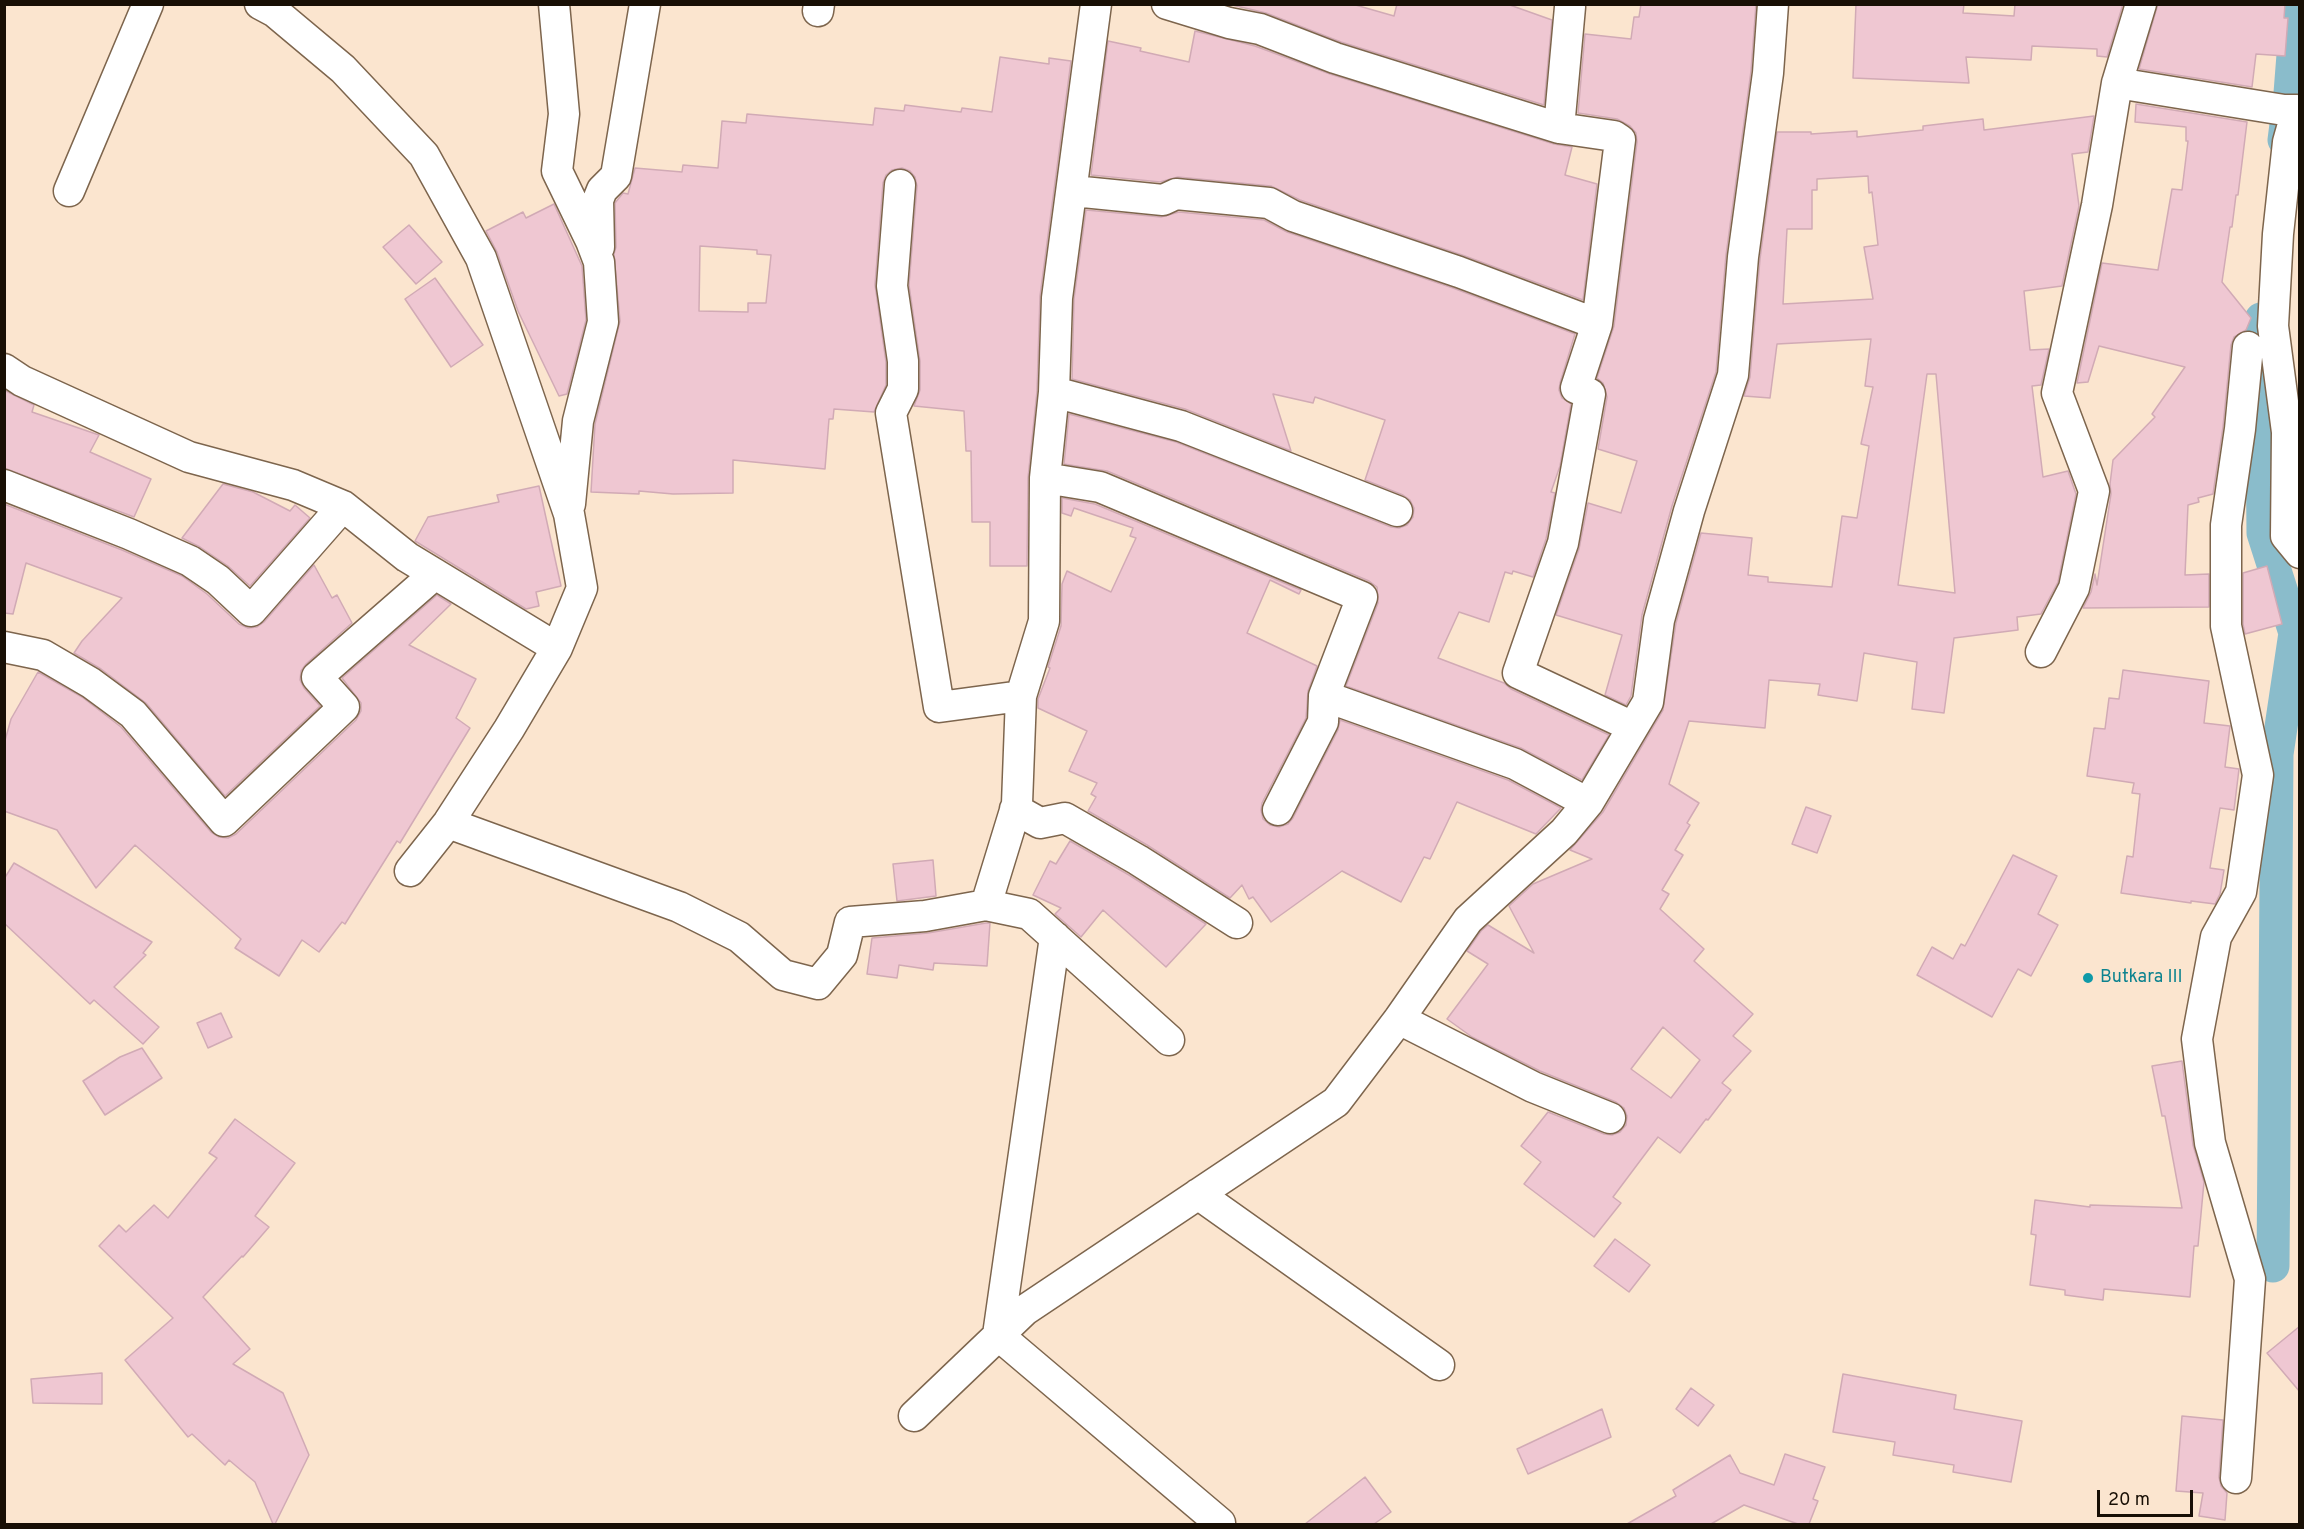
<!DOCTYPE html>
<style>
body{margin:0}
#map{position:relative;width:2304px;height:1529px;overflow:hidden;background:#fbe5cf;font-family:Overpass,sans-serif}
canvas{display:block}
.frame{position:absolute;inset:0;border:6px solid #180f05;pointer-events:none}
.scale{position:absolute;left:2097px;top:1490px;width:96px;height:27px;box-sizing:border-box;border:3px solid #180f05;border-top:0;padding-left:8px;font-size:18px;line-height:21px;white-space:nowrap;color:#180f05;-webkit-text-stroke:4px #fbe5cf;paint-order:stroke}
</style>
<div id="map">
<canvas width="2304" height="1529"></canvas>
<div class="frame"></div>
<div class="scale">20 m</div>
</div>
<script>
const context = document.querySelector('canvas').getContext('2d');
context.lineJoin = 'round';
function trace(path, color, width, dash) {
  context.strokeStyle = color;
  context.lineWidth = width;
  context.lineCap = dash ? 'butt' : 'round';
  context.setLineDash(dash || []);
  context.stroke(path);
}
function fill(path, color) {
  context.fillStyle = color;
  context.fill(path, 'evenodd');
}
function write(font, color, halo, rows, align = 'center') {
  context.font = font + ' Overpass,sans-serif';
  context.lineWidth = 6;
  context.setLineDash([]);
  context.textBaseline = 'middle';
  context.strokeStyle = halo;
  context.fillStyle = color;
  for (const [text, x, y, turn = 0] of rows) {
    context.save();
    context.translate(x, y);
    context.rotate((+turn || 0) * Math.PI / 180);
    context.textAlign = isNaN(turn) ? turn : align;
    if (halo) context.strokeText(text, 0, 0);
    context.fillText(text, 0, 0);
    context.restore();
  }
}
trace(new Path2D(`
 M 2284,140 L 2290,93 L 2297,4
 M 2261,319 L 2263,533 L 2295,633 L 2277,754 L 2273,1266`), '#8abccb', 33);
const building = new Path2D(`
 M 1228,4 L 1352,4 L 1394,16 L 1397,4 L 1507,4 L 1552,20 L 1544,105 L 1341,42 L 1266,13 Z
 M 1641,4 L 1756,4 L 1751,71 L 1726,255 L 1716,372 L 1672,506 L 1642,615 L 1631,696 L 1626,705 L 1605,695 L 1622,635 L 1556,615 L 1579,549 L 1588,503 L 1621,513 L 1637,461 L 1598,449 L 1607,397 L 1603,383 L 1597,378 L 1614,326 L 1637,142 L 1636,133 L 1630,126 L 1617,119 L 1578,113 L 1585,34 L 1631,39 L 1634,17 L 1639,17 Z
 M 1856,4 L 1964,4 L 1963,13 L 2014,16 L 2015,4 L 2123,4 L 2107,57 L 2097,56 L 2097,49 L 2032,46 L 2031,60 L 1966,57 L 1969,83 L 1853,78 Z
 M 2158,4 L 2285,4 L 2284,18 L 2288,18 L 2285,56 L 2256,54 L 2252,87 L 2139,69 Z
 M 1195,31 L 1255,46 L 1330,74 L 1554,144 L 1572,147 L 1565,175 L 1597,184 L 1583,300 L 1465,256 L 1300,200 L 1271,186 L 1178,177 L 1160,182 L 1091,175 L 1108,41 L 1141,48 L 1140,51 L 1189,62 Z
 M 1000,57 L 1049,64 L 1049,58 L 1071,61 L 1040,296 L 1037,391 L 1028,478 L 1027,566 L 990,566 L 990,522 L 972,522 L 971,451 L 966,451 L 964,411 L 914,406 L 920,390 L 920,361 L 909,285 L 917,186 L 915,177 L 910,171 L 902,168 L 892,170 L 886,175 L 883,183 L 875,285 L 886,362 L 886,385 L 874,412 L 834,409 L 833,419 L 829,419 L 825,469 L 733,460 L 733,493 L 673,494 L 639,491 L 639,494 L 591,492 L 595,424 L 620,321 L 614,254 L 616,247 L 615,203 L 623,193 L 628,194 L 635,168 L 682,172 L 683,165 L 718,168 L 722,121 L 746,123 L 747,114 L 873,125 L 875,108 L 904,111 L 905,105 L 961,112 L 962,108 L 992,112 ZM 700,246 L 757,250 L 757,254 L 771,255 L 766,303 L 748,303 L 748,312 L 699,311 Z
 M 2136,104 L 2247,122 L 2238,195 L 2236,195 L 2232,227 L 2230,227 L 2222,282 L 2251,318 L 2246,330 L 2234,337 L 2231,345 L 2223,427 L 2213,494 L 2198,498 L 2199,502 L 2188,505 L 2185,575 L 2209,574 L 2209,607 L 2083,608 L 2091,592 L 2095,574 L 2097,585 L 2111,494 L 2110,484 L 2113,460 L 2155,417 L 2152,414 L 2185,367 L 2099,346 L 2088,382 L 2077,383 L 2102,263 L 2158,270 L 2172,189 L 2182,190 L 2188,141 L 2186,141 L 2186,127 L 2135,122 Z
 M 2094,116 L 2088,152 L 2072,154 L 2079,206 L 2062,286 L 2024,291 L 2030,350 L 2049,349 L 2041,385 L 2032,386 L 2043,477 L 2068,471 L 2076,494 L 2058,582 L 2041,614 L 2017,617 L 2018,630 L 1954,638 L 1944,713 L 1912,709 L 1917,662 L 1864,653 L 1857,701 L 1818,695 L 1820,684 L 1769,680 L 1765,728 L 1689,721 L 1669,784 L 1699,803 L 1687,823 L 1690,825 L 1675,850 L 1683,855 L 1662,890 L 1669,894 L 1660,909 L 1704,949 L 1694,961 L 1753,1014 L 1733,1036 L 1751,1051 L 1722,1083 L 1731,1090 L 1708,1120 L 1706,1119 L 1680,1153 L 1658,1137 L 1613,1197 L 1621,1203 L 1594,1237 L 1524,1184 L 1541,1162 L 1521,1146 L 1548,1112 L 1604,1134 L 1612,1135 L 1620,1132 L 1626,1125 L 1627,1116 L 1624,1108 L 1616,1102 L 1540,1071 L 1472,1037 L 1447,1019 L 1488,964 L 1467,951 L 1481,931 L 1488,925 L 1534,953 L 1509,906 L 1533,884 L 1592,859 L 1570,850 L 1603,812 L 1663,710 L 1676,623 L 1701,533 L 1752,538 L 1748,575 L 1768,577 L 1768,582 L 1832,587 L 1842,516 L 1857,518 L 1869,446 L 1861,444 L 1873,387 L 1865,386 L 1871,339 L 1777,344 L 1770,398 L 1744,396 L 1750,377 L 1760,259 L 1777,132 L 1811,132 L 1811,134 L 1857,131 L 1857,137 L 1923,130 L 1923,126 L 1983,119 L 1984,130 ZM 1868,176 L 1869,193 L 1872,192 L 1878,245 L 1864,247 L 1873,299 L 1783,304 L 1787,229 L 1812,229 L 1812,190 L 1817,190 L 1817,179 ZM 1927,374 L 1936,374 L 1955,593 L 1898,585 ZM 1663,1027 L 1700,1060 L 1671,1098 L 1631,1069 Z
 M 554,204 L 582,266 L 586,320 L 567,394 L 559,396 L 518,311 L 497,252 L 486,231 L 523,212 L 526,218 Z
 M 1086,210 L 1161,217 L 1179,212 L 1264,220 L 1287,232 L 1453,288 L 1575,334 L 1560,383 L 1559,390 L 1562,398 L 1571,404 L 1560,466 L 1551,492 L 1555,493 L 1546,539 L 1533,577 L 1513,571 L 1512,574 L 1505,572 L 1489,622 L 1459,612 L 1438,658 L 1504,683 L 1511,689 L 1609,735 L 1582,780 L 1521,748 L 1346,686 L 1378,603 L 1377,587 L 1369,581 L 1107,471 L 1064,464 L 1069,414 L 1176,442 L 1391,527 L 1399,528 L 1407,525 L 1413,517 L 1414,508 L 1410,500 L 1403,495 L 1365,480 L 1385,420 L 1315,397 L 1313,403 L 1273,394 L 1291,451 L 1185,409 L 1072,379 L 1074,299 Z
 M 409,225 L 442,262 L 416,284 L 383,247 Z
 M 435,278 L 483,345 L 451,367 L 405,299 Z
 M 4,390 L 34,405 L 32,412 L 99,435 L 90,452 L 151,479 L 134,517 L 4,468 Z
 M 223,484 L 253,492 L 290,511 L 295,505 L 310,518 L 250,586 L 228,566 L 200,547 L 182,538 Z
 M 539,486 L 561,586 L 536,592 L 539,606 L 526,609 L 415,541 L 428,517 L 499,502 L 497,495 Z
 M 1062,498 L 1095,504 L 1301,590 L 1299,594 L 1270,580 L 1247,633 L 1317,666 L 1308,691 L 1306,718 L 1262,803 L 1261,810 L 1263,819 L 1270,825 L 1279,827 L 1288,824 L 1293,818 L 1338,730 L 1340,720 L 1508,780 L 1561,808 L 1536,834 L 1457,802 L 1430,859 L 1424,857 L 1401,902 L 1342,871 L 1271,922 L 1253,897 L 1249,899 L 1242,885 L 1230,898 L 1147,845 L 1088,811 L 1096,797 L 1091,794 L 1097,783 L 1069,771 L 1087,731 L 1038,708 L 1038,699 L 1050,668 L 1048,667 L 1061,626 L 1062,584 L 1067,571 L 1111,592 L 1136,538 L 1130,536 L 1133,528 L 1074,508 L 1071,516 L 1062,513 Z
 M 4,504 L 122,550 L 182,576 L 207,594 L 239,624 L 248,628 L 257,627 L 264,622 L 314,565 L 332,598 L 337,595 L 352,623 L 306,664 L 301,671 L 300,680 L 304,688 L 320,706 L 225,796 L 146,703 L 101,669 L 74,653 L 82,641 L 122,598 L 26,563 L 13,614 L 4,613 Z
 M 2267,566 L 2282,624 L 2245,634 L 2243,624 L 2243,573 Z
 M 437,595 L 451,604 L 409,645 L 476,679 L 456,718 L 470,728 L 400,843 L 397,841 L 345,924 L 342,922 L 319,952 L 302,940 L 279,976 L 235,948 L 241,939 L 135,845 L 96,888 L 57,830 L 4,811 L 4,744 L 11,719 L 38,672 L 82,697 L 121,727 L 211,832 L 219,837 L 228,838 L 236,834 L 356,720 L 361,711 L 361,703 L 342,678 Z
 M 2123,670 L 2209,681 L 2204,723 L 2230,726 L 2225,767 L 2239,769 L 2234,810 L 2220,808 L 2210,868 L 2224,870 L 2220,894 L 2215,904 L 2191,901 L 2191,903 L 2121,893 L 2127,856 L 2133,857 L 2140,794 L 2132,793 L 2134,783 L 2087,776 L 2094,728 L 2105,729 L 2109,698 L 2119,699 Z
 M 1806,807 L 1831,816 L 1817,853 L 1792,844 Z
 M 1070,841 L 1129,875 L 1206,924 L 1166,967 L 1103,910 L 1081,937 L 1055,914 L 1061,908 L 1033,895 L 1050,861 L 1056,864 Z
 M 2013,855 L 2057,876 L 2038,914 L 2058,925 L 2031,976 L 2018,969 L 1992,1017 L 1917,975 L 1932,947 L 1953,959 L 1961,944 L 1965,946 Z
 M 933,860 L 936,896 L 897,901 L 893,864 Z
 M 14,863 L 152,942 L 143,953 L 146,955 L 114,987 L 159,1027 L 143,1044 L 94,1000 L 90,1004 L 4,923 L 4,879 Z
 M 986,923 L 990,923 L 987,966 L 934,963 L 933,970 L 899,965 L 897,978 L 867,974 L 872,938 L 928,933 Z
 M 221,1013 L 232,1037 L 208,1048 L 197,1023 Z
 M 142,1048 L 162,1078 L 105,1115 L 83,1081 L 120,1057 Z
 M 2182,1061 L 2193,1145 L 2204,1182 L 2198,1246 L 2194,1246 L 2190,1297 L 2104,1289 L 2103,1300 L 2065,1295 L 2065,1290 L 2030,1285 L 2036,1235 L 2031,1234 L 2035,1200 L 2090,1207 L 2090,1205 L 2182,1208 L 2165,1116 L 2162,1116 L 2152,1066 Z
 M 235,1119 L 295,1163 L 255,1216 L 269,1227 L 243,1257 L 242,1256 L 203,1297 L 250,1349 L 233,1364 L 283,1393 L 309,1455 L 275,1524 L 273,1524 L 255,1482 L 229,1460 L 225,1465 L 192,1434 L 188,1437 L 125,1360 L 173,1318 L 99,1246 L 119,1225 L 126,1232 L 154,1205 L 168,1218 L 217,1158 L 209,1153 Z
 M 1615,1239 L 1650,1265 L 1629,1292 L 1594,1266 Z
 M 2300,1326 L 2300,1392 L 2267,1353 Z
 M 102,1373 L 102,1404 L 33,1403 L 31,1379 Z
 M 1843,1374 L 1956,1395 L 1954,1409 L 2022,1421 L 2011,1482 L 1953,1472 L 1954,1465 L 1893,1455 L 1895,1442 L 1833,1432 Z
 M 1691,1388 L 1714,1405 L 1698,1426 L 1676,1409 Z
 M 1602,1409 L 1611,1437 L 1528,1474 L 1517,1449 Z
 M 2182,1416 L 2223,1420 L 2219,1477 L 2221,1486 L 2227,1493 L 2225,1520 L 2199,1516 L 2203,1493 L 2176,1491 Z
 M 1785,1454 L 1825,1467 L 1813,1499 L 1818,1501 L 1809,1524 L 1798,1524 L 1744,1505 L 1711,1524 L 1627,1524 L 1676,1496 L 1673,1490 L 1730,1455 L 1740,1473 L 1774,1485 Z
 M 1365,1477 L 1391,1512 L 1374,1524 L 1305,1524 Z`);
fill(building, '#efc7d2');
trace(building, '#d1aab5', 1.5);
const street = new Path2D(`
 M 260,4 L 275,12 L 343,69 L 424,155 L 481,258 L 569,514 L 582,588 L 557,648 L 509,729 L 448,823 L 410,871
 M 554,4 L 564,114 L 557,171 L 591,241 L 599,262 L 603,322 L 578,421 L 570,504
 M 818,11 L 819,4
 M 2117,83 L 2284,110 L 2297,110 L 2288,142 L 2278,234 L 2273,326 L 2287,432 L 2286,536 L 2300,553
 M 1559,128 L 1570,7
 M 900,185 L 892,286 L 903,361 L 903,389 L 891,413 L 939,707 L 1021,696
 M 69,191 L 148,4
 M 1073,191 L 1163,200 L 1176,194 L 1269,203 L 1293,216 L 1459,272 L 1597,324 L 1620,140 L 1614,136 L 1559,128 L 1335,58 L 1260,29 L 1229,23 L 1167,4
 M 599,247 L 598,200 L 602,190 L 616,176 L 645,4
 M 1597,324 L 1576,388 L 1590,394 L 1563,543 L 1518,673 L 1633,727
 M 4,369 L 22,381 L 189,457 L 293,485 L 343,506 L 407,557 L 557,648
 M 1054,392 L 1181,426 L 1397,511
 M 1045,478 L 1100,487 L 1362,597 L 1324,696 L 1323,722 L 1278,810
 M 4,485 L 129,534 L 190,561 L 218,580 L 251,611 L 343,506
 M 4,647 L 43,655 L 91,683 L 133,714 L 224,821 L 344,707 L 317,677 L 435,574
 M 2041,652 L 2074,588 L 2094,491 L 2057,393 L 2097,205 L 2117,83 L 2141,4
 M 1324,696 L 1515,764 L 1588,803
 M 1015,809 L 1040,823 L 1065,818 L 1138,860 L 1237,923
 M 448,823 L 679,907 L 739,937 L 783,975 L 818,984 L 842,955 L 850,922 L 925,916 L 986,905 L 1029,914 L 1169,1040
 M 986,905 L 1017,804 L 1021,696 L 1044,621 L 1045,478 L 1054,392 L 1057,298 L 1096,4
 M 1055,937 L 998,1335 L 1220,1523
 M 1399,1019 L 1533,1087 L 1610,1118
 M 1198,1194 L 1439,1365
 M 914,1416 L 1025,1310 L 1336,1102 L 1399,1019 L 1468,920 L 1564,832 L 1588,803 L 1648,702 L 1659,620 L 1689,511 L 1733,375 L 1743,257 L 1768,73 L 1773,4
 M 2236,1478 L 2250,1279 L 2210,1143 L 2197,1039 L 2216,937 L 2241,892 L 2258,775 L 2226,626 L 2226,525 L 2240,429 L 2248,347`);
trace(street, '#7d654d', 33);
trace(street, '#fff', 30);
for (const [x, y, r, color] of [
 [2088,978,6,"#0f9aa8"]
]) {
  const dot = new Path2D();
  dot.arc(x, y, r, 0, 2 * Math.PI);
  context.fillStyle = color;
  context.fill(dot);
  trace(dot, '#fbe5cf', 2);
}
write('18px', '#0d838f', '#fbe5cf', [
 ["Butkara III",2100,978]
], 'left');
</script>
